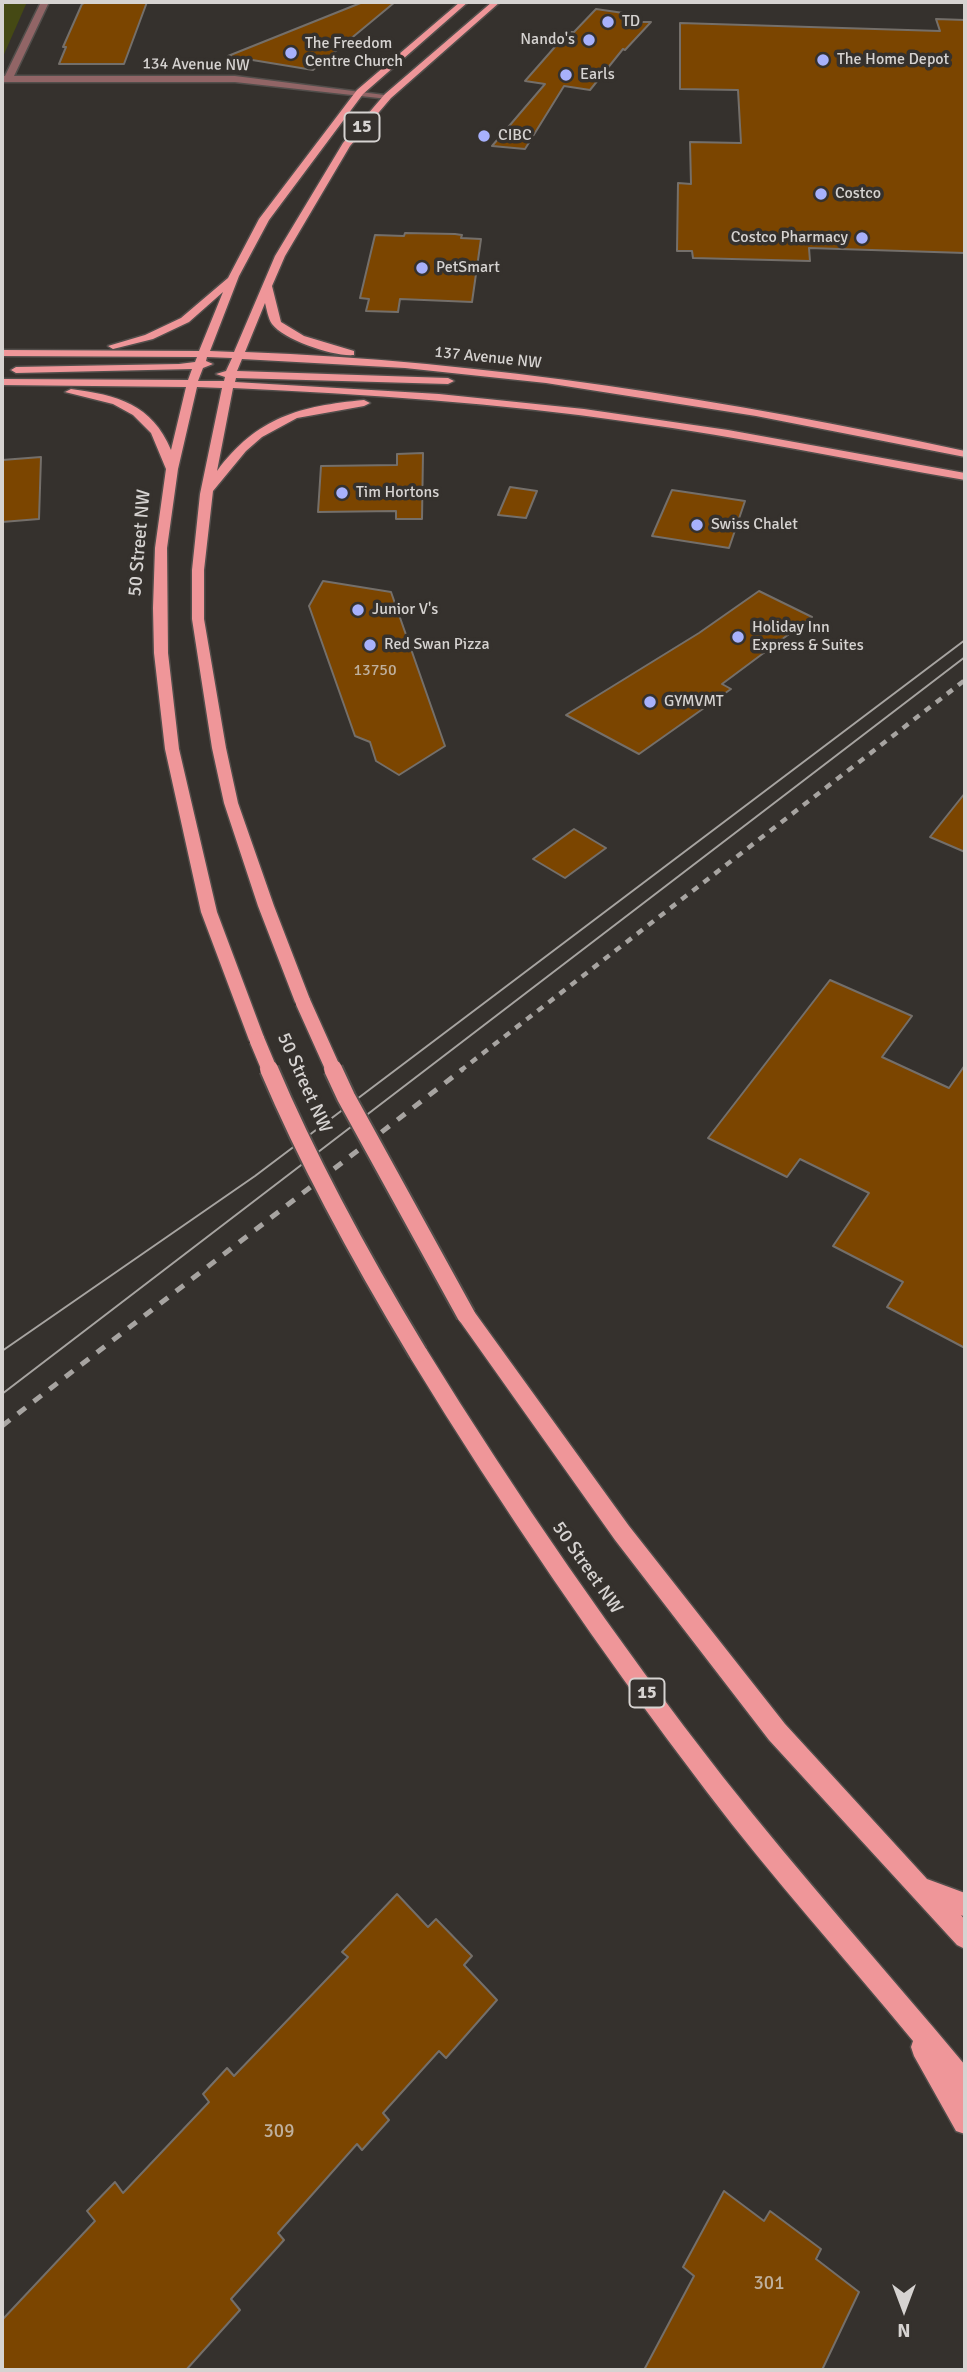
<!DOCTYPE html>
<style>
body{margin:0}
#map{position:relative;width:967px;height:2372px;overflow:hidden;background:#35312d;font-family:Signika,sans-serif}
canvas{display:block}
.frame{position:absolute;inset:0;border:4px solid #d6d3d1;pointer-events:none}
.north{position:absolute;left:869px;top:2274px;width:70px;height:70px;-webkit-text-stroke:5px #35312d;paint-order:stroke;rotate:180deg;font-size:19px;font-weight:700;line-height:28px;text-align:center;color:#d6d3d1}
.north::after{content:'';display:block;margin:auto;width:24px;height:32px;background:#d6d3d1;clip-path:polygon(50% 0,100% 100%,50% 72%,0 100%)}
</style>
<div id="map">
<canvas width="967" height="2372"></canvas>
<div class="frame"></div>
<div class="north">N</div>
</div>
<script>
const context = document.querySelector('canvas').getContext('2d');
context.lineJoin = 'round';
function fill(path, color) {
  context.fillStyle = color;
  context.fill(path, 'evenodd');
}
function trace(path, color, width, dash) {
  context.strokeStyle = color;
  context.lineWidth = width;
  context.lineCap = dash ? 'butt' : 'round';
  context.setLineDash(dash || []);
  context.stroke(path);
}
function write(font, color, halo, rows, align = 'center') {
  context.font = font + ' Signika,sans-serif';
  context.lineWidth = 7;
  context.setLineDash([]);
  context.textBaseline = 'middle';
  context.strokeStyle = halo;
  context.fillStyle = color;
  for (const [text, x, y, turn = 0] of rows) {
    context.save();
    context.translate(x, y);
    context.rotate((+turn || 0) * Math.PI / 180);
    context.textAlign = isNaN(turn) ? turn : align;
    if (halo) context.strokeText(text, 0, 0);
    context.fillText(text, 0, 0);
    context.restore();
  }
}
fill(new Path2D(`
 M 2,2 L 27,2 L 2,59 Z`), '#454914');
const building = new Path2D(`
 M 86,2 L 147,2 L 124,64 L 59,64 L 66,47 L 63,47 L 82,4 Z
 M 363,2 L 395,2 L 313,70 L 228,56 Z
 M 596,9 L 637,15 L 631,22 L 651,22 L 625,50 L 623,49 L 590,90 L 564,86 L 525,149 L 492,146 L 545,84 L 525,81 L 568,32 L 574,32 Z
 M 936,19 L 965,20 L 965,253 L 809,248 L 810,261 L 693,258 L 692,251 L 677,251 L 678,183 L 691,184 L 690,142 L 741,143 L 738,90 L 680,89 L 680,23 L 940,31 Z
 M 405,233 L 455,234 L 462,235 L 461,238 L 481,239 L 472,302 L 400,299 L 398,312 L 366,311 L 369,299 L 360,298 L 375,235 L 404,236 Z
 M 423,453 L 422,519 L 396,519 L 396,511 L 318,512 L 321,466 L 397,465 L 397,454 Z
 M 41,457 L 39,519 L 2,522 L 2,460 Z
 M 510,487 L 537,491 L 526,518 L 498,515 Z
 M 672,490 L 745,501 L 729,548 L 652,536 Z
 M 323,581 L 391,592 L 445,746 L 399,775 L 376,761 L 370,742 L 355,736 L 309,606 Z
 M 759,591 L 812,617 L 722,684 L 731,689 L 639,754 L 566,715 L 699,633 Z
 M 965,793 L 965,852 L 930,837 Z
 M 574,829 L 606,848 L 565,878 L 533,859 Z
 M 830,980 L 912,1016 L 882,1057 L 949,1088 L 965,1065 L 965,1348 L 887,1307 L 903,1282 L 833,1246 L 869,1193 L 800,1159 L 787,1177 L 708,1138 Z
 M 397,1894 L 428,1927 L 436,1919 L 472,1956 L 464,1965 L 497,2000 L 446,2058 L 439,2051 L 383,2113 L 389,2120 L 362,2150 L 357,2144 L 278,2233 L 284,2240 L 231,2299 L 240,2310 L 186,2370 L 2,2370 L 2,2320 L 95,2221 L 87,2211 L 115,2182 L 123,2193 L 209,2102 L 203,2094 L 227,2068 L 234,2076 L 348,1957 L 342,1952 Z
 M 724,2191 L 764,2221 L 770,2211 L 821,2249 L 816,2259 L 859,2292 L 822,2370 L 644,2370 L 694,2276 L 683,2267 Z`);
fill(building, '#7b4500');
trace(building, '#746f6a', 2);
const minor = new Path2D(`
 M 41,2 L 49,2 L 14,76 L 235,76 L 392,96 L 388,99 L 235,82 L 2,82 L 2,76 L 5,76 Z`);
const major = new Path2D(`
 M 460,2 L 468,2 L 363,94 L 269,220 L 239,276 L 210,351 L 234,352 L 275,256 L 343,143 L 385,94 L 492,2 L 500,2 L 391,98 L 350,146 L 285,256 L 272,286 L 281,322 L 304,336 L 354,351 L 354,355 C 334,357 284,340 272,324 C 268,318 267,310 265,303 L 245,352 C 488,361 728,400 965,451 L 965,457 L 756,416 L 546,383 L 405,368 L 242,359 L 237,371 L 448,378 L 454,381 L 448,384 L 236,378 L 235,382 L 439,394 L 584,409 L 728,430 L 965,473 L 965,480 C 854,461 743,437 630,422 C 499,403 366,394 233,388 L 217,471 C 257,417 300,406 364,400 L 370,403 L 364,406 L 297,418 L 262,437 L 246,451 L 213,491 L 204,570 L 204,619 L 226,748 L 238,803 L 274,906 L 311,1002 L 303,1008 L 295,1002 L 258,906 L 224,803 L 212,748 L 192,619 L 192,570 L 200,494 L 222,388 L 197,387 L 178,469 L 167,548 L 168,653 L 179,749 L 217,912 L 265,1040 L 257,1046 L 249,1040 L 201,912 L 165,749 L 154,653 L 153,608 L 155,548 L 166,469 L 151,433 L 133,415 L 113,404 L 65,392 L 71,389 C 117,395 152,404 171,450 L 186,387 L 2,385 L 2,379 L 188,380 L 192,369 L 16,373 L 11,370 L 16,367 L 179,364 L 195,362 L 197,357 L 2,356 L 2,350 L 199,351 L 223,292 L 189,322 L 153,339 L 113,349 L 108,346 L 145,335 L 181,318 L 228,278 L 259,219 L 357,90 ZM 207,357 L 232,358 L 226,371 L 216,374 L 225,377 L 224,381 L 198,381 L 203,368 L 213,364 L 206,361 Z
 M 466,1307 L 473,1310 L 629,1526 L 785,1724 L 927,1879 L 965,1893 L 965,1917 L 961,1915 L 965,1920 L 965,1949 L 957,1945 L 769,1740 L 615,1540 L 459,1320 L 457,1315 L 459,1310 Z
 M 418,1345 L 425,1347 C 517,1496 616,1640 723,1777 C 801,1876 885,1969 965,2065 L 965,2134 L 956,2131 L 914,2056 L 911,2047 L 913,2041 C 845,1958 772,1878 707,1792 C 601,1653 502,1508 411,1359 L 409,1353 L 411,1347 Z`);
trace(minor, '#524e4b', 3);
trace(major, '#524e4b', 3);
fill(minor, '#916566');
fill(major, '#ef9699');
trace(new Path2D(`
 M 2,1351 L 255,1176 L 965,640
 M 2,1394 L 965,657`), '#a7a4a1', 2);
trace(new Path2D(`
 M 460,1071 L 965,680`), '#a7a4a1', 4.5, [7, 7]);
trace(new Path2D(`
 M 2,1426 L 463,1069`), '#a7a4a1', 5, [10, 10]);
const majorBridgeFar1 = new Path2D(`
 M 303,1002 L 334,1071
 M 257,1040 L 270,1071`);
const majorBridge = new Path2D(`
 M 269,1069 C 311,1168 363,1262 418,1353
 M 333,1069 L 346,1097 L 466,1315`);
trace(majorBridgeFar1, '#524e4b', 18, []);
trace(majorBridge, '#524e4b', 22, []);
trace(majorBridgeFar1, '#ef9699', 15);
trace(majorBridge, '#ef9699', 18);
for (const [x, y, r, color] of [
 [608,22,7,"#a7b1fc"],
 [589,40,7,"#a7b1fc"],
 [291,53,7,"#a7b1fc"],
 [823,60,7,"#a7b1fc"],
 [566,75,7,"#a7b1fc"],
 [484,136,7,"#a7b1fc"],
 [821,194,7,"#a7b1fc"],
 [862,238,7,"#a7b1fc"],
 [422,268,7,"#a7b1fc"],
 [342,493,7,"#a7b1fc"],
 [697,525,7,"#a7b1fc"],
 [358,610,7,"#a7b1fc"],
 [738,637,7,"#a7b1fc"],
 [370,645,7,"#a7b1fc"],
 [650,702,7,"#a7b1fc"]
]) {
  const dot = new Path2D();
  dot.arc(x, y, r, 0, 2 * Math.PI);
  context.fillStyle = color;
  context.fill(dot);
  trace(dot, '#35312d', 2.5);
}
write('16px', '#d6d3d1', '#35312d', [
 ["TD",622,22],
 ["Nando's",575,40,"right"],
 ["The Freedom",305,44],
 ["Centre Church",305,62],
 ["The Home Depot",837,60],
 ["Earls",580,75],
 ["CIBC",498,136],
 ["Costco",835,194],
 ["Costco Pharmacy",848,238,"right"],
 ["PetSmart",436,268],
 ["Tim Hortons",356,493],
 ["Swiss Chalet",711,525],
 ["Junior V's",372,610],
 ["Holiday Inn",752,628],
 ["Express & Suites",752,646],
 ["Red Swan Pizza",384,645],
 ["GYMVMT",664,702]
], 'left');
write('16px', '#d6d3d1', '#35312d', [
 ["134 Avenue NW",196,65,1],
 ["137 Avenue NW",488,358,6]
]);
write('16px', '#bfb09d', null, [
 ["13750",375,671]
]);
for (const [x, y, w] of [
 [362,127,35],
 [647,1693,35]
]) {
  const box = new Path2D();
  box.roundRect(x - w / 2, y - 14.5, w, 29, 5);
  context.fillStyle = '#35312d';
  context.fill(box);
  trace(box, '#d6d3d1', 2);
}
write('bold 18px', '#d6d3d1', null, [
 ["15",362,127],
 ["15",647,1693]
]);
write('19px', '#d6d3d1', '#35312d', [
 ["50 Street NW",140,543,-85],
 ["50 Street NW",304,1083,66],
 ["50 Street NW",587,1568,55]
]);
write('19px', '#bfb09d', null, [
 ["309",279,2132],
 ["301",769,2284]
]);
</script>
